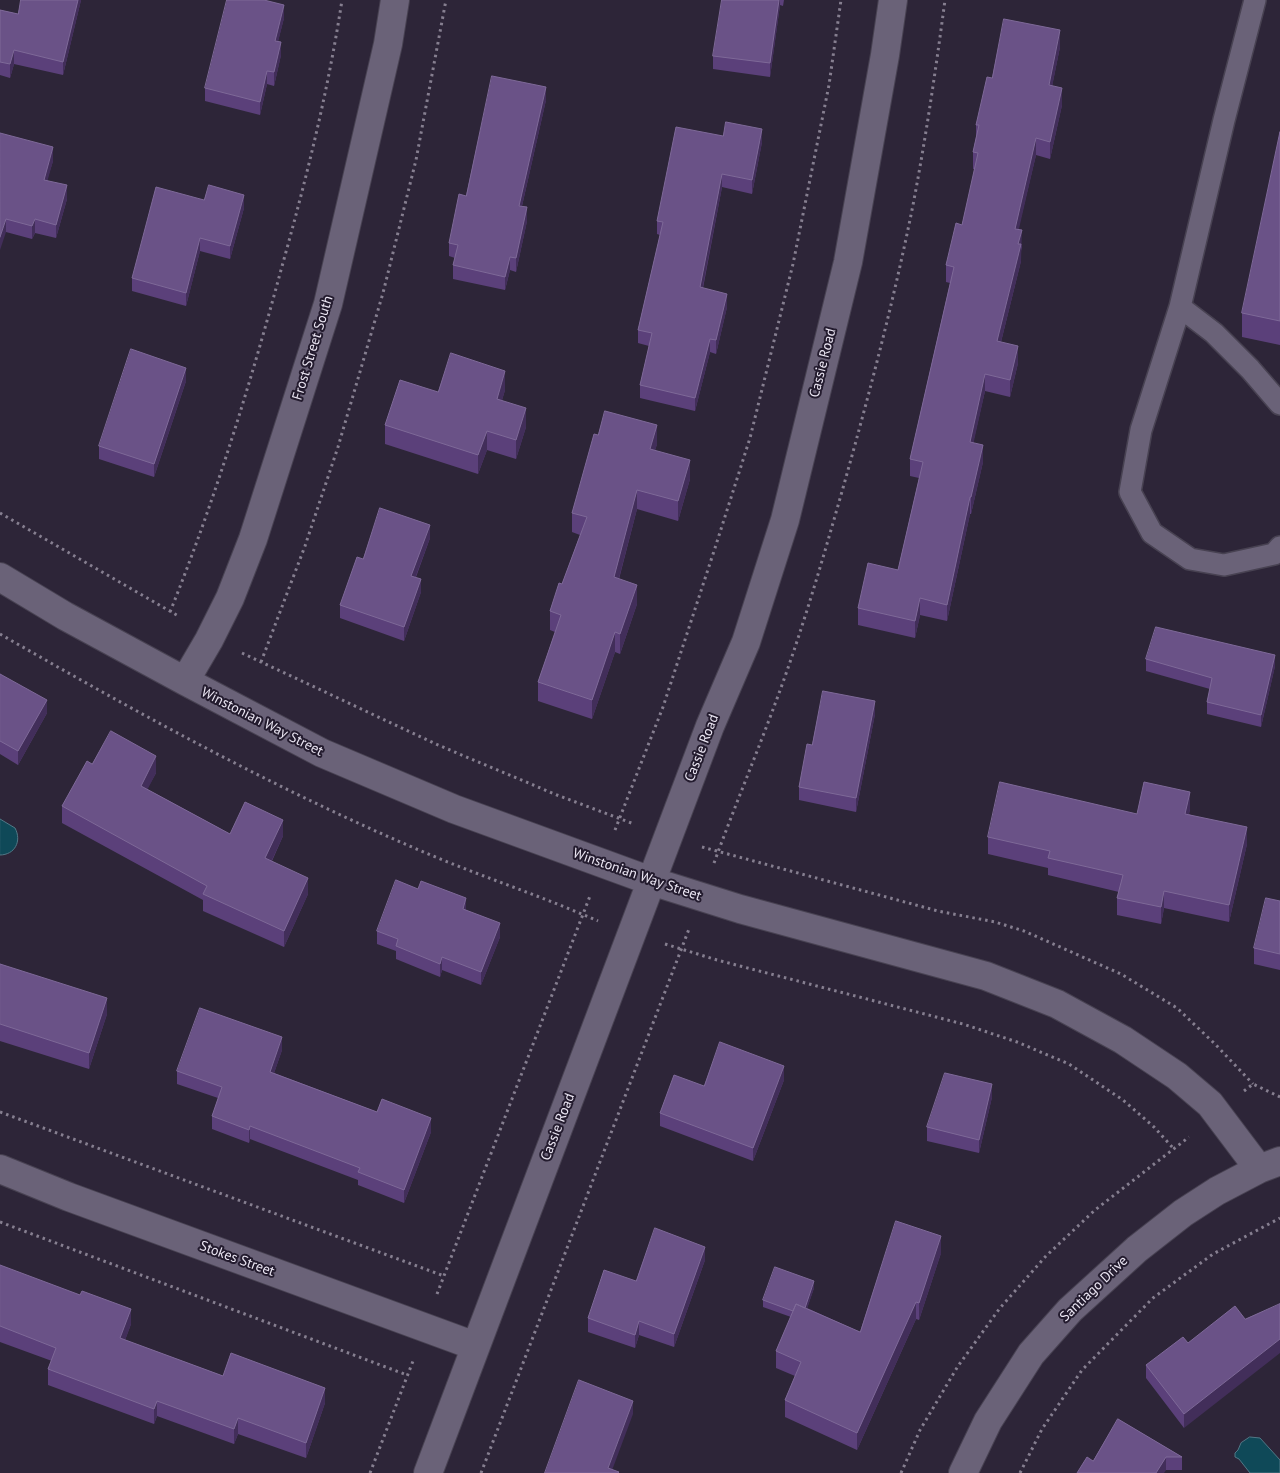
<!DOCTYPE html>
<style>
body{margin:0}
canvas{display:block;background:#2d2538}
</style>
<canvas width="1280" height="1473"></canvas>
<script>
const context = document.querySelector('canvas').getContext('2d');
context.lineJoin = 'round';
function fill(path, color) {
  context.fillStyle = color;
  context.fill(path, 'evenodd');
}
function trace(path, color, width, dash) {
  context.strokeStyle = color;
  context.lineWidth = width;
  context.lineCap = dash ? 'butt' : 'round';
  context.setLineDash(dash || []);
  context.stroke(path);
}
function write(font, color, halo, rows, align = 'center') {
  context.font = font + ' "PT Sans",sans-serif';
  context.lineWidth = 4;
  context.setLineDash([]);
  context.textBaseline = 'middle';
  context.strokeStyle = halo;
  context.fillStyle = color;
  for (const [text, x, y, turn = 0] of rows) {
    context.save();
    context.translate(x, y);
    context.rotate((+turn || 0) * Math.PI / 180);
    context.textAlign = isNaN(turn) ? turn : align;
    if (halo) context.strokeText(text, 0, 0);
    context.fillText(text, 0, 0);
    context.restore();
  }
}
const water = new Path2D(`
 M 0,819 L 15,828 C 22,841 15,855 0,855 Z
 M 1250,1437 L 1260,1438 L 1280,1460 L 1280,1473 L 1250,1473 L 1239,1459 L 1235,1457 L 1235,1453 L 1238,1450 L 1241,1443 Z`);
fill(water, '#0f4958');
trace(water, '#517886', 1);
const service = new Path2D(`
 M 1255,0 L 1224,120 L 1180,307 L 1141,430 L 1130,492 L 1152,533 L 1190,559 L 1224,565 L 1274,554 L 1280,547
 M 1180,307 L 1214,333 L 1250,369 L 1280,404`);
const minor = new Path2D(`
 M 0,577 L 65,616 L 185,681 L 322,753 L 454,809 L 651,881 L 740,909 L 986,976 L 1057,1004 L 1123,1040 L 1177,1076 L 1210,1104 L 1259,1169
 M 185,681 L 209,640 L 230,598 L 253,539 L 328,304 L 388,44 L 395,0
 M 0,1169 L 69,1197 L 475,1346
 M 428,1473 L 710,726 L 746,642 L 785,520 L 848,262 L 885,55 L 893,0
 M 963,1473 L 988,1421 L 1031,1354 L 1070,1310 L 1137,1249 L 1183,1213 L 1217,1191 L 1259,1169 L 1280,1161`);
trace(service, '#484252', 24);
trace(minor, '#484252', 30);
trace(new Path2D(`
 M 0,513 L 180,617
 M 170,612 C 215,500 250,385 281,270 C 306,180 328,92 342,0
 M 0,634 C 134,711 270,786 412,847 C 473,874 537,894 598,921
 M 242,653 L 438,745 L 557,795 L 634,824
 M 261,662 L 305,546 L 338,447 L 383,293 L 416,160 L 446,0
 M 615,830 L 663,707 L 715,548 L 750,438 L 793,264 L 829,85 L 841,0
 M 702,847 L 938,911 L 995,922 L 1024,931 L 1121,974 L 1177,1008 L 1215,1044 L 1253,1084
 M 714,863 C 738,797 766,732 789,665 C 809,607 826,548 843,488 C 869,395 894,300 913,205 C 926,137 936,68 945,0
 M 665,944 L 717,960 L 963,1024 L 1017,1042 L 1069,1064 L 1123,1100 L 1154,1127 L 1174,1149
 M 1244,1091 L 1253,1084 L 1280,1097
 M 0,1112 L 444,1276
 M 0,1222 L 407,1375
 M 437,1294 L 590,896
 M 370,1473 L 413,1361
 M 481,1473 L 689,929
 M 901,1473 L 920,1430 L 958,1366 L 1000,1308 L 1046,1256 L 1095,1210 L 1189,1137
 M 1020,1473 L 1042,1429 L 1082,1370 L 1153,1298 L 1213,1254 L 1280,1218`), '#867f90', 3, [2.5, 4]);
trace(service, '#6a6278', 21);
trace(minor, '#6a6278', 28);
fill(new Path2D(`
 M 21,0 L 81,0 L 63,75 L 14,64 L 10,78 L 0,75 L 0,10 L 18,14 Z
 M 722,0 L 784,0 L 783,6 L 780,5 L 770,77 L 713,69 L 713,56 Z
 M 284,18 L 278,41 L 281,55 L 274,86 L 267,84 L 260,115 L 205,101 L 205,88 Z
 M 1060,47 L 1052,86 L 1062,105 L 1050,159 L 1036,155 L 1018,230 L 1022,247 L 1021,251 L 1021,261 L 1001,342 L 1018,363 L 1010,397 L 985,391 L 973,443 L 983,462 L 971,514 L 970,514 L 947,621 L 920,615 L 915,638 L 858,625 L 858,608 L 898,570 L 919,478 L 910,476 L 910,459 L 950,283 L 946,282 L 946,265 L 962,225 L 975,169 L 973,169 L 973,152 L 976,137 L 976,125 L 992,78 Z
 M 546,100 L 522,206 L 527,221 L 516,272 L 510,270 L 505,290 L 453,279 L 453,265 L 455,258 L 449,256 L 449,243 L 466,196 Z
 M 1280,132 L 1280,345 L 1242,337 L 1242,313 Z
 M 0,133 L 53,161 L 47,180 L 67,199 L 56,238 L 35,233 L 32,239 L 6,232 Z
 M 723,136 L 762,142 L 752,194 L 722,187 L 703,288 L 727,307 L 716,354 L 710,352 L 695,411 L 640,398 L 640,385 L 649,346 L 638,343 L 638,330 L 660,235 L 657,234 L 657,221 Z
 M 204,200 L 244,208 L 230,259 L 200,251 L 186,306 L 132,291 L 132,278 Z
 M 186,381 L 154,477 L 99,459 L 99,446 Z
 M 505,390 L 502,400 L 526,427 L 516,459 L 487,450 L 478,474 L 385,444 L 385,425 L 438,392 Z
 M 657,444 L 655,450 L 690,479 L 678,521 L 637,509 L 619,579 L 637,604 L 620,654 L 615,652 L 592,719 L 538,701 L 538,682 L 555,632 L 550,630 L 550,611 L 562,584 L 580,535 L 572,532 L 572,513 Z
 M 430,538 L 416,577 L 421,592 L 404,641 L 340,618 L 340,605 L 363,559 Z
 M 1146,659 L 1275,666 L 1261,727 L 1207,714 L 1207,702 L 1210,689 L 1146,671 Z
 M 0,674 L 47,713 L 18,765 L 0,754 Z
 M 875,714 L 856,812 L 799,800 L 799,787 L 812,745 Z
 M 92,764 L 156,773 L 147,789 L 230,834 L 283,836 L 272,861 L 308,894 L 284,947 L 203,911 L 203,900 L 62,823 L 62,806 Z
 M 1190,809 L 1189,814 L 1247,844 L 1229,922 L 1164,908 L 1161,924 L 1117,915 L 1117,898 L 1119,892 L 1048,875 L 1048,868 L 988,854 L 988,837 L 1137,814 Z
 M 1280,901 L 1280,970 L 1254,964 L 1254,948 Z
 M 466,910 L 500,937 L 481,985 L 442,970 L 440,977 L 396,959 L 396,951 L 377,944 L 377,931 Z
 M 0,964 L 107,1014 L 89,1069 L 0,1041 Z
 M 282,1050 L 274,1073 L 377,1112 L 431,1132 L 404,1203 L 358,1185 L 358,1180 L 250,1139 L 249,1143 L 212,1129 L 212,1116 L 218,1098 L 177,1084 L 177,1071 Z
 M 784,1080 L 753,1161 L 660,1126 L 660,1113 Z
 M 992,1097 L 979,1153 L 927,1141 L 927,1127 Z
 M 941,1253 L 919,1320 L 916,1319 L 857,1450 L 785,1417 L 785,1400 L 795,1376 L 776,1368 L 776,1351 L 791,1317 L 763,1307 L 763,1300 L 814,1288 L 807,1308 L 860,1332 Z
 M 705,1260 L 674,1347 L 639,1335 L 635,1348 L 588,1332 L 588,1318 L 636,1281 Z
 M 0,1265 L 131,1324 L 125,1340 L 223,1376 L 325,1403 L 306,1458 L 238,1434 L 234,1444 L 157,1416 L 154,1424 L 48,1385 L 48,1369 L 52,1361 L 0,1342 Z
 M 1188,1343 L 1184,1428 L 1146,1378 L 1146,1365 Z
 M 1118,1419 L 1182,1457 L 1182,1470 L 1166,1470 L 1093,1461 Z`), '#5b407a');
fill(new Path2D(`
 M 78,0 L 81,0 L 63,75 L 63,62 Z
 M 779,0 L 780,0 L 780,5 L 770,77 L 770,63 Z
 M 284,5 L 284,18 L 275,54 L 275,41 Z
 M 1060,30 L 1060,47 L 1049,102 L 1049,85 Z
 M 281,42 L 281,55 L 274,86 L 274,72 Z
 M 14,50 L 14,64 L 10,78 L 10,64 Z
 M 267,71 L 267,84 L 260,115 L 260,102 Z
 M 546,87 L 546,100 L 519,219 L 519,206 Z
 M 1062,88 L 1062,105 L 1050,159 L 1050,142 Z
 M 762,129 L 762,142 L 752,194 L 752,180 Z
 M 1036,138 L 1036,155 L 1015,246 L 1015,229 Z
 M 53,147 L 53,161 L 44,193 L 44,180 Z
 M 722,174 L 722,187 L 700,301 L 700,287 Z
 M 67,185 L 67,199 L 56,238 L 56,225 Z
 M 244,195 L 244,208 L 230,259 L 230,246 Z
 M 527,207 L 527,221 L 516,272 L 516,258 Z
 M 6,219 L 6,232 L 0,250 L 0,237 Z
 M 35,219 L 35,233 L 32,239 L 32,226 Z
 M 1022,230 L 1021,261 L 997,358 L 997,341 L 1018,244 Z
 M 200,238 L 200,251 L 186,306 L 186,293 Z
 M 510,257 L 510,270 L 505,290 L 505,277 Z
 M 727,294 L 727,307 L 716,354 L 716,340 Z
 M 710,339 L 710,352 L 695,411 L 695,398 Z
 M 1018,346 L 1018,363 L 1010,397 L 1010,380 Z
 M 186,368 L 186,381 L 154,477 L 154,464 Z
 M 505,371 L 505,390 L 497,418 L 497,399 Z
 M 985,374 L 985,391 L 970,459 L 970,442 Z
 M 526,408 L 526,427 L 516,459 L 516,440 Z
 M 657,425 L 657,444 L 650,468 L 650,449 Z
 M 487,431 L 487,450 L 478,474 L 478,455 Z
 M 983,445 L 983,462 L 971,514 L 971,497 Z
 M 690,460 L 690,479 L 678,521 L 678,501 Z
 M 637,490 L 637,509 L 614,597 L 614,577 Z
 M 970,497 L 970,514 L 947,621 L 947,605 Z
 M 430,525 L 430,538 L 411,589 L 411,576 Z
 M 421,579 L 421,592 L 404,641 L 404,627 Z
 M 637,585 L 637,604 L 620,654 L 620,634 Z
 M 920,598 L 920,615 L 915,638 L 915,621 Z
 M 615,632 L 615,652 L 592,719 L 592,700 Z
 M 1275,655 L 1275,666 L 1261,727 L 1261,715 Z
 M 47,700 L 47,713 L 18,765 L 18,751 Z
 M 875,701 L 875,714 L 856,812 L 856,798 Z
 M 156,756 L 156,773 L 141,802 L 141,786 Z
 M 1190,792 L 1190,809 L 1185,831 L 1185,814 Z
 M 283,820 L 283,836 L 265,875 L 265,858 Z
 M 1247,827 L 1247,844 L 1229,922 L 1229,905 Z
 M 308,878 L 308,894 L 284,947 L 284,931 Z
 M 1164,891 L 1164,908 L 1161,924 L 1161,907 Z
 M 466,898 L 466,912 L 463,909 Z
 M 500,923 L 500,937 L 481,985 L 481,972 Z
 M 442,957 L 442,970 L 440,977 L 440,964 Z
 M 107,998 L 107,1014 L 89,1069 L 89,1053 Z
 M 282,1037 L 282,1050 L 270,1085 L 270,1072 Z
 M 784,1066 L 784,1080 L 753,1161 L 753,1148 Z
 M 992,1084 L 992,1097 L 979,1153 L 979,1140 Z
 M 431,1118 L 431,1132 L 404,1203 L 404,1190 Z
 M 250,1126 L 250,1139 L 249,1143 L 249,1130 Z
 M 941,1236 L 941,1253 L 919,1320 L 919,1303 Z
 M 705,1247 L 705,1260 L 674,1347 L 674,1334 Z
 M 814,1281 L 814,1288 L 803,1321 L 803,1314 Z
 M 916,1302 L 916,1319 L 857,1450 L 857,1433 Z
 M 131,1309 L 131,1324 L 120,1354 L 120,1338 Z
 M 639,1321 L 639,1335 L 635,1348 L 635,1335 Z
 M 1280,1339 L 1280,1353 L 1184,1428 L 1184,1414 Z
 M 325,1388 L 325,1403 L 306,1458 L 306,1443 Z
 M 157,1401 L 157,1416 L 154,1424 L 154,1409 Z
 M 633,1401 L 633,1414 L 611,1473 L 608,1468 Z
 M 238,1418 L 238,1434 L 234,1444 L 234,1429 Z
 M 1166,1457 L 1166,1470 L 1164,1473 L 1156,1473 Z`), '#422e5a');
const building = new Path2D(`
 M 21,0 L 78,0 L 63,62 L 14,50 L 10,64 L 0,62 L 0,10 L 18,14 Z
 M 227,0 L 264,0 L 284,5 L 275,41 L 281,42 L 274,72 L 267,71 L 260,102 L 205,88 Z
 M 722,0 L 779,0 L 770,63 L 713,56 Z
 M 1004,19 L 1060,30 L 1049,85 L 1062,88 L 1050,142 L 1036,138 L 1015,229 L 1022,230 L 1018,244 L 1021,244 L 997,341 L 1018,346 L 1010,380 L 985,374 L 970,442 L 983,445 L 971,497 L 970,497 L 947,605 L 920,598 L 915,621 L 858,608 L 868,563 L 898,570 L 923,462 L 910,459 L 954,267 L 946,265 L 956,223 L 962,225 L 978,153 L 973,152 L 979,125 L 976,125 L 987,77 L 992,78 Z
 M 492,76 L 546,87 L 519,206 L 527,207 L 516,258 L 510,257 L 505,277 L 453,265 L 458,245 L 449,243 L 459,194 L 466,196 Z
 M 726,122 L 762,129 L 752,180 L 722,174 L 700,287 L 727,294 L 716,340 L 710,339 L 695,398 L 640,385 L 652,333 L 638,330 L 663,222 L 657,221 L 676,127 L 723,136 Z
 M 1280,132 L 1280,321 L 1242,313 Z
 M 0,133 L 53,147 L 44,180 L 67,185 L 56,225 L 35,219 L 32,226 L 6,219 L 0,237 Z
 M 209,185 L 244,195 L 230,246 L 200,238 L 186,293 L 132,278 L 156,187 L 204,200 Z
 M 131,349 L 186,368 L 154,464 L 99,446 Z
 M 451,353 L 505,371 L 497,399 L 526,408 L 516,440 L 487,431 L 478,455 L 385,425 L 400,380 L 438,392 Z
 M 605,411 L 657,425 L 650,449 L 690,460 L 678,501 L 637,490 L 614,577 L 637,585 L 620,634 L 615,632 L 592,700 L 538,682 L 561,615 L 550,611 L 559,583 L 562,584 L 587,517 L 572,513 L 594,434 L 598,435 Z
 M 380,508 L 430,525 L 411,576 L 421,579 L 404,627 L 340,605 L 357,557 L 363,559 Z
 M 1156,627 L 1275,655 L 1261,715 L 1207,702 L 1212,678 L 1146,659 Z
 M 0,674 L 47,700 L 18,751 L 0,741 Z
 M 823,691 L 875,701 L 856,798 L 799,787 L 807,744 L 812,745 Z
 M 111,731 L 156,756 L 141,786 L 230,834 L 245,802 L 283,820 L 265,858 L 308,878 L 284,931 L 203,894 L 207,886 L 62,806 L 87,761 L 92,764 Z
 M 1000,782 L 1137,814 L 1144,782 L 1190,792 L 1185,814 L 1247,827 L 1229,905 L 1164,891 L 1161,907 L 1117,898 L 1123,875 L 1048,858 L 1050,851 L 988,837 Z
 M 396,880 L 418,889 L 421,881 L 466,898 L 463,909 L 500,923 L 481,972 L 442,957 L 440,964 L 396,946 L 398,939 L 377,931 Z
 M 1266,898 L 1280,901 L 1280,954 L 1254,948 Z
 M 0,964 L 107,998 L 89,1053 L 0,1024 Z
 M 200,1008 L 282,1037 L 270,1072 L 377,1112 L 382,1099 L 431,1118 L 404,1190 L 358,1172 L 360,1168 L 250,1126 L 249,1130 L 212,1116 L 222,1087 L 177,1071 Z
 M 720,1042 L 784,1066 L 753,1148 L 660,1113 L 674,1075 L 704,1086 Z
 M 945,1073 L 992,1084 L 979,1140 L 927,1127 Z
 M 896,1221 L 941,1236 L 919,1303 L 916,1302 L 857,1433 L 785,1400 L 801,1362 L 776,1351 L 796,1304 L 860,1332 Z
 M 655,1228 L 705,1247 L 674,1334 L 639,1321 L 635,1335 L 588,1318 L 604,1270 L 636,1281 Z
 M 0,1265 L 80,1295 L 82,1291 L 131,1309 L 120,1338 L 223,1376 L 231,1353 L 325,1388 L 306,1443 L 238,1418 L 234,1429 L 157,1401 L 154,1409 L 48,1369 L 56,1348 L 0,1326 Z
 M 775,1267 L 814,1281 L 805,1308 L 796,1304 L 793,1311 L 763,1300 Z
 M 1280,1304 L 1280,1339 L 1184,1414 L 1146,1365 L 1183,1337 L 1188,1343 L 1235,1306 L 1245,1319 Z
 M 579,1380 L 633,1401 L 608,1468 L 619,1472 L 618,1473 L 545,1473 Z
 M 1118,1419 L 1182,1457 L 1166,1457 L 1156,1473 L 1077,1473 L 1087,1457 L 1093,1461 Z`);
fill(building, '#6a5287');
trace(building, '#7e6998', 1);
write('14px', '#ebe6f3', '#231b2e', [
 ["Frost Street South",313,348,-73],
 ["Cassie Road",823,363,-76],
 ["Winstonian Way Street",262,722,27],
 ["Cassie Road",702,748,-69],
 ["Winstonian Way Street",637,875,19],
 ["Cassie Road",558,1127,-69],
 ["Stokes Street",237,1259,20],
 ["Santiago Drive",1094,1289,-44]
]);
</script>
